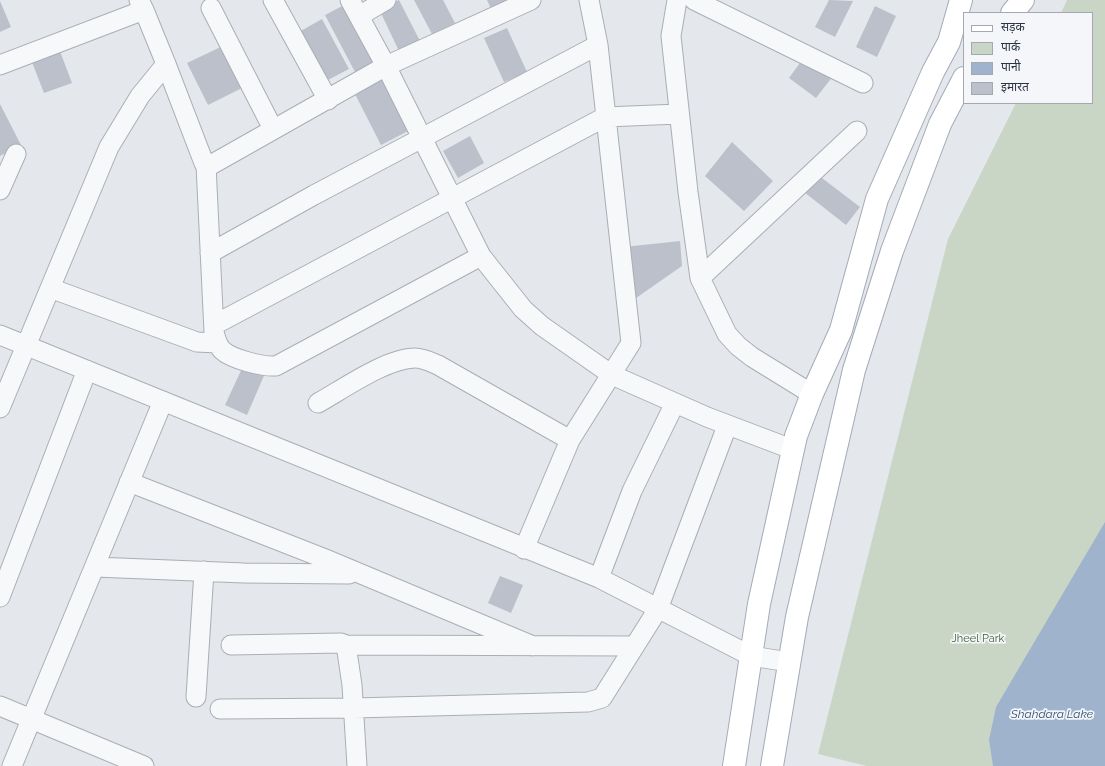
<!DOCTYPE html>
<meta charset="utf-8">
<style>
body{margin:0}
#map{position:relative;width:1105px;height:766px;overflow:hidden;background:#e4e7ec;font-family:Raleway,"Noto Sans Devanagari",sans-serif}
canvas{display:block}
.legend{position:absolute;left:963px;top:12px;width:130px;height:92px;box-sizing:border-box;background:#f4f6f9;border:1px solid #a4a8b1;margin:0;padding:5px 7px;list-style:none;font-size:12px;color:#2b3445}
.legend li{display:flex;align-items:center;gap:8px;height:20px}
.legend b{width:20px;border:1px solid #a4a8b1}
</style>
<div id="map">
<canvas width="1105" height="766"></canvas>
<ul class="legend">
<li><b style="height:5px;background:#fff"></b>सड़क</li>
<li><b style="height:11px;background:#c9d6c5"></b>पार्क</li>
<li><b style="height:11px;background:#9fb4cc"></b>पानी</li>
<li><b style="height:11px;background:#bbc0ca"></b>इमारत</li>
</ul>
</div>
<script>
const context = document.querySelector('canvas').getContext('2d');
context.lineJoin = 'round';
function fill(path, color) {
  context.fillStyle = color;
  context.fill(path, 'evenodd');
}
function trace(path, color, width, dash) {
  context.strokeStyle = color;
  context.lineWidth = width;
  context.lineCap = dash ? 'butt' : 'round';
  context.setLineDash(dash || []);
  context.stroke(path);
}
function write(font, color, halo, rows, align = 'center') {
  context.font = font + ' Raleway,sans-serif';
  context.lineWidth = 3.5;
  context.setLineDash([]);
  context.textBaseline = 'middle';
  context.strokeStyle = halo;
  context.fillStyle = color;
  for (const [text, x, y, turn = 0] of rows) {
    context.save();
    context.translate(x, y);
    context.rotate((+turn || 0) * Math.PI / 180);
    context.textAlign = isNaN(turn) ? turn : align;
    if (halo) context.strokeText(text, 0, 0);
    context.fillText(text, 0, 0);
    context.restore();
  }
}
fill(new Path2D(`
 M 1067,0 L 1105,0 L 1105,766 L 867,766 L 818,754 L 948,239 L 1016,103 L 1092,103 L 1092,13 L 1061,13 Z`), '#c9d6c5');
fill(new Path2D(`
 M 1105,522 L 1105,766 L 993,766 L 989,740 L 996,707 Z`), '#9fb4cc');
fill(new Path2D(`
 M 399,0 L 420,41 L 399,51 L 379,9 Z
 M 414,0 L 443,0 L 455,23 L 432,34 Z
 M 487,0 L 517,0 L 492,11 Z
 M 829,0 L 853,1 L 835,37 L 815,27 Z
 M 0,1 L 11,27 L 0,32 Z
 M 346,4 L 376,61 L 355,72 L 325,15 Z
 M 875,6 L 896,16 L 877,57 L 856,47 Z
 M 322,19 L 349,69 L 326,81 L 299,32 Z
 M 507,28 L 527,72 L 504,82 L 484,38 Z
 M 227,44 L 248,85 L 208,105 L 187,63 Z
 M 58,46 L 72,83 L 44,93 L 30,57 Z
 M 805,56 L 833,76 L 816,98 L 789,78 Z
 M 383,77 L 410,130 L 381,145 L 355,94 Z
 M 0,104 L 21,145 L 0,156 Z
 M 470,136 L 484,163 L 458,178 L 443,151 Z
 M 732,142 L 773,181 L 744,211 L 705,176 Z
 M 818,175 L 860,207 L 846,225 L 804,192 Z
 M 680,241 L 682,266 L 636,298 L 627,272 L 624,247 Z
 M 245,362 L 266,371 L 247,415 L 225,405 Z
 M 500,576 L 523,585 L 511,613 L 488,603 Z`), '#bbc0ca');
const minor = new Path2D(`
 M 273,0 L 328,100
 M 350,0 L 386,66 L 481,256 L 523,309 L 542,326 L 612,375 L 707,417 L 794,450
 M 677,0 L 671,36 L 688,192 L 700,278 L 727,334 L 738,346 L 752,357 L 812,394
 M 694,0 L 863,83
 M 211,8 L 273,129
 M 144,10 L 166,64 L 204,163 L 206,165 L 209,166 L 386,66 L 531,0
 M 359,16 L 386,0
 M 0,65 L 144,10 L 139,0
 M 206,165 L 214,332 C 216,339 217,345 222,350 C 231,359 263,367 276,366 L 481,256
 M 0,190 L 16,154
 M 210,253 L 314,195 L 598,45
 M 700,278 L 857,131
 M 50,288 L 197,342 L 217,343
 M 214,325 L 605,117 L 679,114
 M 0,335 L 599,578 L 751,656 L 789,662
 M 318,403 C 343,389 387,358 415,358 C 423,358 431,362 438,365 L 570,440
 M 0,408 L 109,147 L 140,96 L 166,64
 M 129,482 L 323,558 L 533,646
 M 524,549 L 570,440 L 631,343 L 598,45 L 589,0
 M 95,567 L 244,573 L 349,574
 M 599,578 L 632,491 L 675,403
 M 0,597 L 87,370
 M 231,645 L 341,643 L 346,645 L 352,685 L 357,766
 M 346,645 L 634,646
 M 196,697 L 204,571
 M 0,706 L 144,766
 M 220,709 L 354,708 L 588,702 L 602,698 L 658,609 L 727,426
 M 12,766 L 163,401`);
const major = new Path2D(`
 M 1012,13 L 1023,0
 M 734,766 L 759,604 L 796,436 L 812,394 L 841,330 L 877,199 L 933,72 L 949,42 L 961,0
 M 772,766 L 797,617 L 854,370 L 892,251 L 940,124 L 964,78`);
trace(minor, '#a9aeb7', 21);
trace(major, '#a3abb8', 24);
trace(minor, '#f7f8fa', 19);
trace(major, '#fff', 22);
write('11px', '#3f6138', '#f4f6f9', [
 ["Jheel Park",978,639]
]);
write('italic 12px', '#34527a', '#f4f6f9', [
 ["Shahdara Lake",1052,714]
]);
</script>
